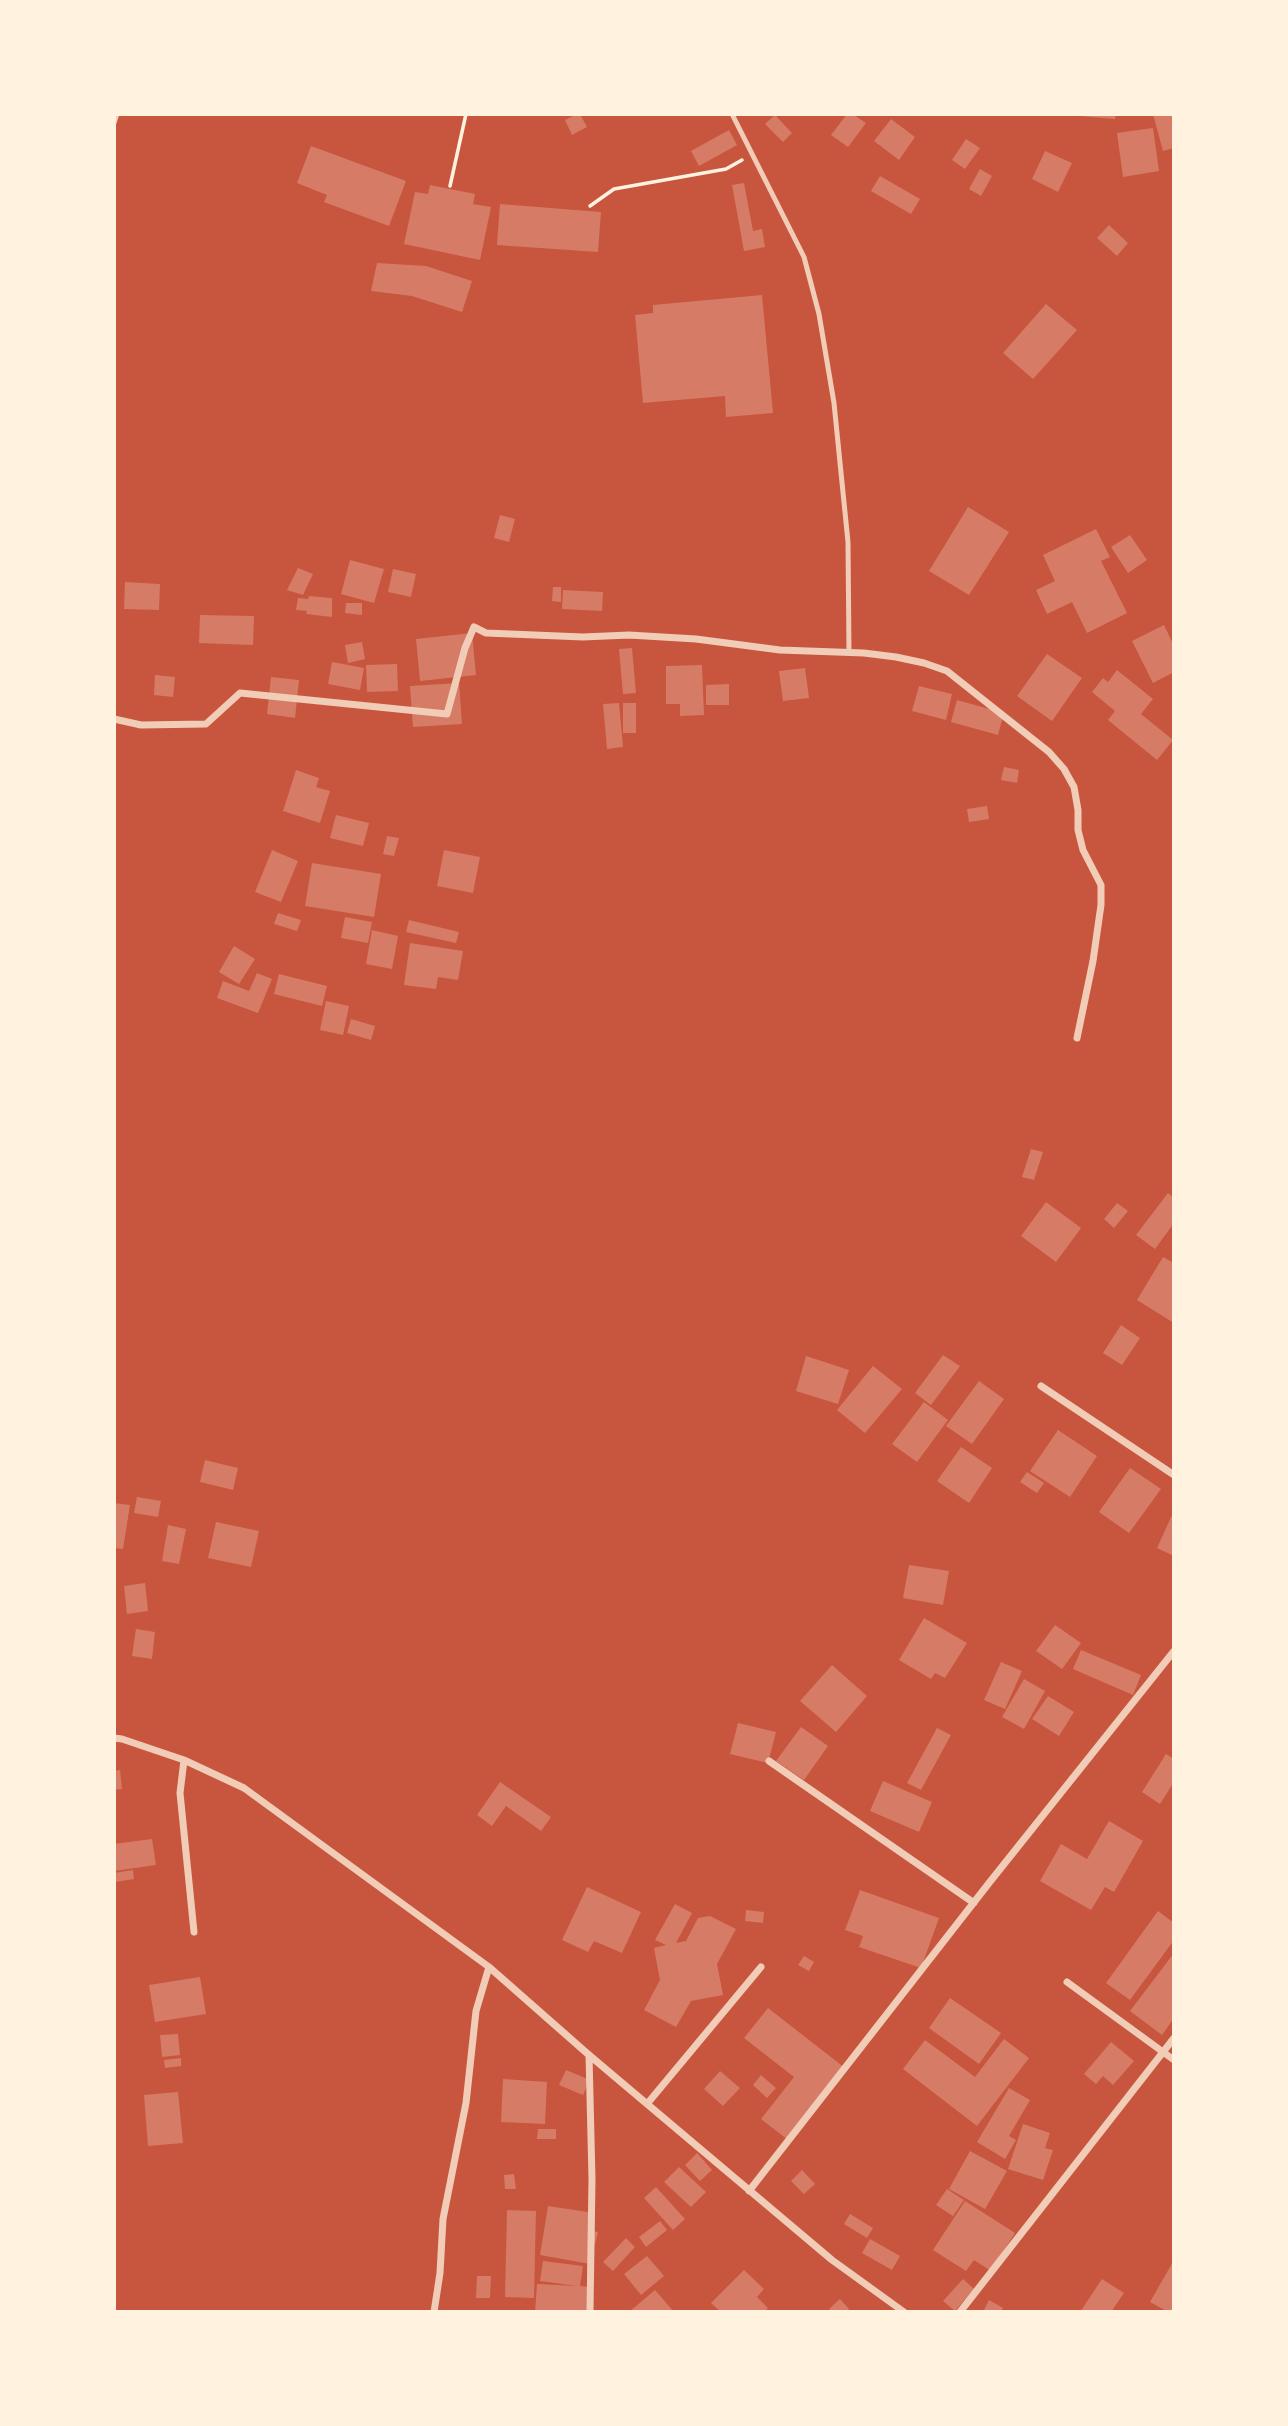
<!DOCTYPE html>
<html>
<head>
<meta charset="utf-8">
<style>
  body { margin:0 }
  #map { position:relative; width:1288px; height:2426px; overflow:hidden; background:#c8553d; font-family:"Sofia Sans Condensed",sans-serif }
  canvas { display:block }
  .frame { position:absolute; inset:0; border:116px solid #fff3e0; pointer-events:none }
</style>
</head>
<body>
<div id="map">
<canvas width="1288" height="2426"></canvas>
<div class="frame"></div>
</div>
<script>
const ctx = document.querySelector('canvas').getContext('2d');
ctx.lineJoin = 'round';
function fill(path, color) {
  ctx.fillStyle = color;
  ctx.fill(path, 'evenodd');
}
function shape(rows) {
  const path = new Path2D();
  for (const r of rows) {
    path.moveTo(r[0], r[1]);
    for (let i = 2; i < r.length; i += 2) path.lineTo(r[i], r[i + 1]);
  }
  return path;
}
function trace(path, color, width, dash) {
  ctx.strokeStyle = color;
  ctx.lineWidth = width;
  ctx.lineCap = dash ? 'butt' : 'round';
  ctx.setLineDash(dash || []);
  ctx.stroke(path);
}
const building = shape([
  [577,114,580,114,587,127,572,135,565,120],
  [847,114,852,114,866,123,848,147,831,135],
  [1079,114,1116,114,1115,119,1079,116],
  [1153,114,1174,114,1174,148,1163,151],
  [775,115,792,133,783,142,765,124],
  [891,119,915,137,899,160,874,141],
  [1153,128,1159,171,1123,177,1117,133],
  [729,130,737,145,699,166,691,151],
  [966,139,980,148,965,169,952,160],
  [311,146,406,181,389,226,324,202,327,195,297,183],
  [1045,151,1072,163,1058,192,1032,179],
  [980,169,992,176,981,196,969,189],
  [880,176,920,199,911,214,871,191],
  [744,183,753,231,762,229,765,247,744,251,732,185],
  [430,185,475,194,473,204,491,207,480,260,404,244,415,192,428,194],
  [500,204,601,212,598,252,497,245],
  [1109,225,1128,243,1117,256,1097,238],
  [377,263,426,266,472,281,462,312,412,296,371,291],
  [762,295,773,413,726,417,725,396,643,403,635,315,653,313,653,305],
  [1046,304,1077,330,1033,379,1003,353],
  [968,507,1009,532,969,595,929,571],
  [500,515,515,519,509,542,494,538],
  [1096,529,1110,557,1101,561,1127,613,1087,633,1072,602,1047,614,1036,590,1055,581,1043,555],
  [1130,535,1147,560,1128,573,1111,547],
  [350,560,384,569,374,603,341,594],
  [298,568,313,574,303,595,287,590],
  [393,569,416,574,411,597,388,592],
  [125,582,160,584,159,610,124,609],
  [553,587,561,587,561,602,552,601],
  [563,590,603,592,602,611,562,609],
  [309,596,332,598,332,617,306,614,307,611,296,610,298,598,308,599],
  [346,603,362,603,362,615,345,613],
  [200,615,254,616,253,645,199,643],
  [1164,625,1174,646,1174,672,1153,683,1132,641],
  [472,633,476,675,420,681,416,639],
  [362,642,365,659,348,663,345,645],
  [632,648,636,693,623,694,619,649],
  [1047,654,1082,678,1052,721,1017,696],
  [332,662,364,668,360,690,328,684],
  [397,664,398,691,367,692,366,665],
  [702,665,704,715,680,716,680,704,666,704,666,666],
  [805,668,809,698,783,701,779,671],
  [1117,670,1153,699,1141,714,1173,740,1157,760,1108,720,1115,711,1092,692,1103,678,1108,682],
  [155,675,175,677,173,697,154,695],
  [271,677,299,680,295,718,267,714],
  [459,683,462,724,413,727,410,686],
  [729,684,729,705,706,705,706,685],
  [919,686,952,694,946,720,912,711],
  [957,700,1004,713,998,735,951,722],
  [619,703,623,747,607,749,603,704],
  [623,703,636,703,636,733,623,733],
  [1004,767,1019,770,1017,783,1001,780],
  [296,770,319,778,316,787,330,791,320,823,283,811],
  [987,806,989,819,969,822,967,809],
  [336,815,369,823,363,846,330,838],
  [387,836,399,838,394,856,383,854],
  [272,850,298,861,281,902,255,892],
  [444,850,480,857,473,893,437,886],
  [312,863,381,874,374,917,305,906],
  [278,913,301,920,297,931,274,924],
  [345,917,372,922,368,943,341,938],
  [409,920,459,932,456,943,406,932],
  [372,930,398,936,392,969,366,964],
  [410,943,463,951,458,980,438,977,436,989,404,985],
  [234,946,255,959,239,984,219,972],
  [257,973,272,979,258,1013,217,998,223,981,249,991],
  [279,974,327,986,322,1006,274,994],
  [326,1001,349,1006,343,1035,320,1030],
  [351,1019,375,1026,371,1040,347,1033],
  [1031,1149,1043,1152,1034,1180,1022,1177],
  [1168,1193,1174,1198,1174,1223,1155,1249,1136,1235],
  [1046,1202,1081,1228,1056,1262,1021,1236],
  [1117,1203,1128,1211,1114,1228,1104,1219],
  [1163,1257,1174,1263,1174,1323,1137,1300],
  [1121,1325,1140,1338,1122,1365,1103,1353],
  [943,1355,960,1366,931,1405,915,1393],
  [806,1356,849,1370,838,1404,796,1391],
  [873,1366,902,1389,865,1433,837,1410],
  [979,1381,1004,1399,972,1444,946,1426],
  [924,1402,948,1420,917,1462,892,1444],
  [1058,1430,1097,1456,1070,1497,1030,1471],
  [961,1447,992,1468,969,1503,937,1481],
  [205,1460,238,1468,233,1490,200,1482],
  [1130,1468,1161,1489,1129,1533,1099,1512],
  [1027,1472,1044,1483,1037,1493,1020,1482],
  [137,1497,161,1501,158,1517,134,1513],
  [114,1503,130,1505,123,1549,114,1548],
  [1172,1515,1174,1516,1174,1556,1157,1548],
  [216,1522,259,1531,251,1567,208,1558],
  [168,1525,186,1529,179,1564,162,1561],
  [909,1565,949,1571,943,1605,903,1598],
  [145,1583,148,1611,127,1614,124,1586],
  [924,1618,967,1643,945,1678,935,1673,931,1679,899,1660],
  [1055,1625,1081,1643,1062,1669,1036,1651],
  [136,1629,155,1632,152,1659,132,1656],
  [1081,1650,1141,1675,1133,1695,1073,1669],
  [1001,1662,1022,1671,1005,1709,984,1700],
  [832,1665,867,1696,836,1732,800,1701],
  [1024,1679,1045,1691,1024,1729,1002,1717],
  [1048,1696,1074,1712,1059,1736,1032,1719],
  [738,1723,776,1732,768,1763,730,1754],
  [801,1727,828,1746,804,1780,776,1761],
  [937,1728,951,1735,921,1790,907,1783],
  [1166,1754,1174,1759,1174,1782,1160,1804,1142,1792],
  [120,1770,122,1789,114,1790,114,1771],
  [883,1781,932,1802,919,1832,870,1811],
  [500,1782,551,1817,541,1831,506,1806,492,1826,477,1815],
  [1109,1821,1143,1841,1114,1892,1105,1887,1091,1910,1040,1881,1061,1844,1087,1859],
  [152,1839,156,1865,114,1871,114,1844],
  [133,1870,134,1879,115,1882,114,1873],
  [587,1887,641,1912,622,1953,594,1941,588,1952,562,1940],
  [860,1890,939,1918,921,1968,859,1947,863,1936,845,1930],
  [675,1904,692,1913,676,1943,686,1941,698,1918,710,1916,736,1929,717,1964,723,1995,691,2001,676,2027,644,2010,660,1980,654,1948,666,1945,655,1940],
  [746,1910,764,1912,763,1923,745,1921],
  [1158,1911,1174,1923,1174,1940,1130,2000,1106,1983],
  [1174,1953,1174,2018,1162,2035,1130,2011],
  [804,1956,814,1962,809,1971,798,1965],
  [200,1977,206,2014,155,2022,149,1985],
  [950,1998,1001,2033,979,2064,929,2028],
  [768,2008,845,2068,788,2140,761,2119,794,2077,744,2038],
  [178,2034,180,2055,162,2057,160,2035],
  [1004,2039,1029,2058,977,2126,903,2069,925,2040,975,2077],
  [1111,2042,1134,2061,1113,2085,1103,2076,1096,2084,1084,2074],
  [181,2058,181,2066,165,2068,164,2060],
  [566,2070,590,2080,583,2095,559,2085],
  [720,2071,740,2088,723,2106,704,2089],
  [761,2075,776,2088,767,2098,753,2085],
  [503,2079,547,2082,545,2124,501,2122],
  [1009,2088,1030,2100,1009,2136,1016,2140,1005,2159,977,2142],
  [178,2092,183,2143,148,2146,144,2095],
  [1023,2124,1050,2133,1045,2148,1053,2150,1043,2180,1008,2169],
  [538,2129,556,2129,556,2139,537,2139],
  [970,2151,1007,2171,985,2209,949,2189],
  [697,2153,712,2170,700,2181,685,2165],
  [679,2167,706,2192,691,2207,664,2182],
  [802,2170,815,2184,804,2194,791,2181],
  [514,2174,516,2189,505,2189,504,2175],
  [656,2187,685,2219,673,2230,644,2198],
  [947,2189,964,2200,953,2216,936,2205],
  [965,2201,1015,2233,991,2271,974,2260,966,2271,933,2250],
  [548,2206,594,2213,592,2231,598,2232,590,2264,540,2255],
  [507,2210,536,2211,534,2298,505,2297],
  [850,2214,873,2228,867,2238,844,2224],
  [660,2221,667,2230,646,2247,639,2237],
  [626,2238,635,2247,613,2271,603,2262],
  [870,2239,900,2256,892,2270,862,2253],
  [647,2256,664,2276,641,2295,624,2274],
  [1174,2260,1174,2307,1171,2312,1168,2312,1150,2302],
  [543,2261,583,2266,580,2286,590,2287,589,2312,535,2312,537,2284,577,2286,540,2281],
  [744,2270,764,2289,757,2297,768,2308,764,2312,721,2312,711,2303],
  [477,2276,491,2276,490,2298,476,2298],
  [963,2279,974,2289,955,2311,943,2301],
  [1102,2279,1124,2293,1111,2312,1080,2312],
  [655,2290,674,2312,629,2312],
  [840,2299,849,2309,846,2312,832,2312,829,2309],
  [989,2300,1003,2308,1001,2312,984,2310]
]);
const path = shape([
  [450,186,466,114],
  [590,206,614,189,726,169,742,160]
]);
const service = shape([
  [732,114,804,257,819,314,834,403,848,542,849,653],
  [114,123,117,114]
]);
const minor = shape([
  [114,719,141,725,206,724,240,693,447,714,465,648,474,627,486,633,583,637,629,635,696,639,780,650,864,653,896,657,924,663,947,671,1049,752,1064,769,1074,787,1078,810,1078,830,1083,850,1101,885,1101,905,1093,961,1077,1038],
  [1041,1386,1174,1475],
  [114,1738,122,1739,184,1760,244,1788,489,1967,589,2055,832,2260,904,2312],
  [184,1760,180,1793,194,1932],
  [769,1761,974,1903],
  [1067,1982,1174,2060],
  [589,2055,592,2179,590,2312],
  [647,2104,761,1967],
  [749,2191,989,1883,1174,1651],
  [434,2312,440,2273,443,2219,466,2103,476,2011,489,1967],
  [960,2312,1174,2038]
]);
fill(building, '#d67c66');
trace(path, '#fff3e0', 3.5);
trace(service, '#f1ccb7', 5);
trace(minor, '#f1ccb7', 7);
</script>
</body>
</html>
